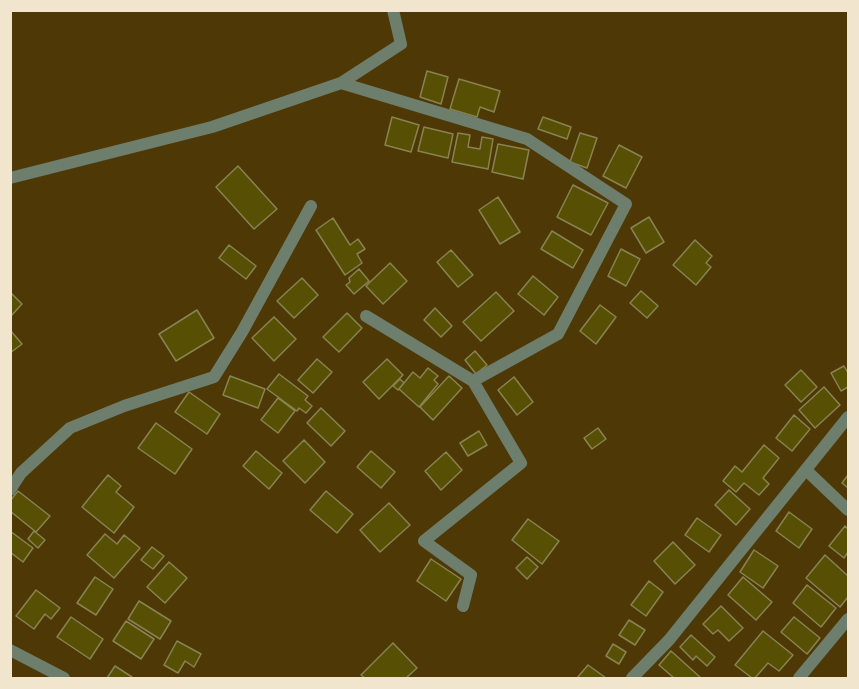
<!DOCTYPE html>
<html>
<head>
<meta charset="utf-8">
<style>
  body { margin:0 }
  #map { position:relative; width:859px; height:689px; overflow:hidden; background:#4e3906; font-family:Cabin,sans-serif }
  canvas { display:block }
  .frame { position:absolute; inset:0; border:12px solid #f2e5cd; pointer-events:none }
</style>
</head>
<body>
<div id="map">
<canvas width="859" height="689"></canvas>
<div class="frame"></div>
</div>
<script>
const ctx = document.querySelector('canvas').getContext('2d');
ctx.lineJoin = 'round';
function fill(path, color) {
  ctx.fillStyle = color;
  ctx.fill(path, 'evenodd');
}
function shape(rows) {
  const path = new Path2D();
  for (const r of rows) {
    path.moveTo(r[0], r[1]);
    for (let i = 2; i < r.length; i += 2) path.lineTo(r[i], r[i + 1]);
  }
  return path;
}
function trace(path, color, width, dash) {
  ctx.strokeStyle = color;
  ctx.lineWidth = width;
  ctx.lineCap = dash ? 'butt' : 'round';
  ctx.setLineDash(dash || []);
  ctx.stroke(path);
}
const building = shape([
  [427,71,448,77,441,104,420,97,427,71],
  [459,79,500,91,494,112,480,107,477,117,450,109,459,79],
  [392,117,419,125,411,152,385,145,392,117],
  [543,117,571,127,567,139,538,129,543,117],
  [424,127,453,134,448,158,418,151,424,127],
  [458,133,470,135,468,147,480,149,482,137,493,139,488,169,452,162,458,133],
  [580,133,597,138,587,168,570,162,580,133],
  [498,144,529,150,523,179,492,172,498,144],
  [619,145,642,157,626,188,603,176,619,145],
  [238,166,277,209,254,229,216,187,238,166],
  [573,185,608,203,591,235,557,217,573,185],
  [498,197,520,232,500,244,479,210,498,197],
  [649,217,664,242,646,253,631,228,649,217],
  [333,218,350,245,358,239,365,249,357,254,362,263,345,275,316,230,333,218],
  [552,231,583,250,573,268,541,249,552,231],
  [695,240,712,256,706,263,711,267,696,285,673,265,695,240],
  [229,245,256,266,246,279,219,258,229,245],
  [621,249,640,259,626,286,608,276,621,249],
  [451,250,473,275,458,287,437,262,451,250],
  [390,263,407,281,383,304,366,286,390,263],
  [359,269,369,281,354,294,346,285,350,282,349,278,359,269],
  [533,276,558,297,544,315,518,294,533,276],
  [302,278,318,295,294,318,277,301,302,278],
  [641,291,658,306,647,318,630,303,641,291],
  [10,292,22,304,11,316,10,316,10,292],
  [496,292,514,311,481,341,463,322,496,292],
  [600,305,616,317,596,344,580,331,600,305],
  [435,308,452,326,441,337,424,320,435,308],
  [197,310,214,338,176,361,159,334,197,310],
  [347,313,362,328,339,352,323,337,347,313],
  [274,317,296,339,274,361,252,338,274,317],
  [10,330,22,344,10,353,10,330],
  [475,351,487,365,476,374,465,360,475,351],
  [317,359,332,372,313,393,298,380,317,359],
  [387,359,403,375,379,399,363,382,387,359],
  [844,366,848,373,848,387,841,391,831,373,844,366],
  [428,368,438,376,434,380,438,384,419,407,399,389,413,372,420,378,428,368],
  [801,370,817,387,801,402,785,385,801,370],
  [279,374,308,396,305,400,312,406,306,413,299,408,297,411,267,389,279,374],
  [230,376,265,389,258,408,223,395,230,376],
  [449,376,462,388,433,420,420,407,449,376],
  [514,377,533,402,517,415,498,390,514,377],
  [400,379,404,383,398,390,393,386,400,379],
  [824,387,840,405,815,428,799,410,824,387],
  [189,392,220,414,207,434,175,412,189,392],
  [278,398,295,411,278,433,261,420,278,398],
  [321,408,345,431,331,446,307,423,321,408],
  [794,415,810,429,792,451,776,438,794,415],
  [156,423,192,449,175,474,138,448,156,423],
  [598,428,606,439,592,449,584,438,598,428],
  [479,431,487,445,468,456,460,443,479,431],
  [304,440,325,462,305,483,283,461,304,440],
  [764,445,779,458,763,478,769,484,759,495,744,483,736,492,723,481,735,466,742,472,764,445],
  [256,451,282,473,269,489,243,466,256,451],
  [371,451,395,472,381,488,357,467,371,451],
  [446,452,462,470,441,490,425,471,446,452],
  [108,475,121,486,116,492,134,507,114,533,82,507,108,475],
  [848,475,848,488,842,483,848,475],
  [729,490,750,509,736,525,715,505,729,490],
  [18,491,50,516,36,532,10,511,10,501,18,491],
  [326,491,353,514,337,533,310,510,326,491],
  [389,503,410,525,380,552,360,530,389,503],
  [789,512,812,529,799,548,776,531,789,512],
  [697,518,721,535,709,552,685,535,697,518],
  [528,519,559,541,542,564,512,540,528,519],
  [845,526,848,529,848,552,844,558,829,546,845,526],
  [10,531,33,548,23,562,10,552,10,531],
  [34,531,45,540,38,548,28,539,34,531],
  [105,534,117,544,124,535,140,548,114,578,87,555,105,534],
  [673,542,695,565,675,584,654,561,673,542],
  [152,547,164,556,153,569,141,560,152,547],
  [754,550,778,566,763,588,740,572,754,550],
  [825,555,848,576,848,597,840,607,806,578,825,555],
  [527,557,538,567,527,579,516,568,527,557],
  [431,559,461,579,446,601,417,581,431,559],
  [169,562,187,578,165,603,147,587,169,562],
  [95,577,113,589,96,615,77,603,95,577],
  [743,577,772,602,756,620,728,595,743,577],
  [649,581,663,592,646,616,631,605,649,581],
  [807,585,836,608,821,627,793,603,807,585],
  [36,590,60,608,51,619,45,614,34,629,16,616,36,590],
  [139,601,171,621,160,639,128,619,139,601],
  [721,606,743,628,729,641,718,630,713,634,703,624,721,606],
  [71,617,103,639,90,659,57,637,71,617],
  [794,617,820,638,807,654,781,632,794,617],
  [629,620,645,630,635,645,619,635,629,620],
  [126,621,154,639,141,659,113,641,126,621],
  [763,631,793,655,779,671,768,663,755,678,752,678,735,665,763,631],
  [691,635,715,657,707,666,696,656,693,660,680,647,691,635],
  [177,641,201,654,194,667,185,661,178,673,164,665,177,641],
  [393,643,417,668,406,678,365,678,361,675,393,643],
  [613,644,626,652,619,664,606,656,613,644],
  [671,651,701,678,674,678,659,665,671,651],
  [588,665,606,678,577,678,588,665],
  [115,666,132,677,131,678,107,678,115,666]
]);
const minor = shape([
  [341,83,401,44,393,10],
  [10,178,212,127,341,83,527,139,626,204,558,334,473,381,366,316],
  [806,470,848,510],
  [10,490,21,473,70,428,124,406,214,377,242,332,311,206],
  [463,606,471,575,424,541,521,463,473,381],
  [10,650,64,678],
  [632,678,669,640,848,417],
  [799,678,848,619]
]);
fill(building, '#564f04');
trace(building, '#888352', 1.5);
trace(minor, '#6e7e6d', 12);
</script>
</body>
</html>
